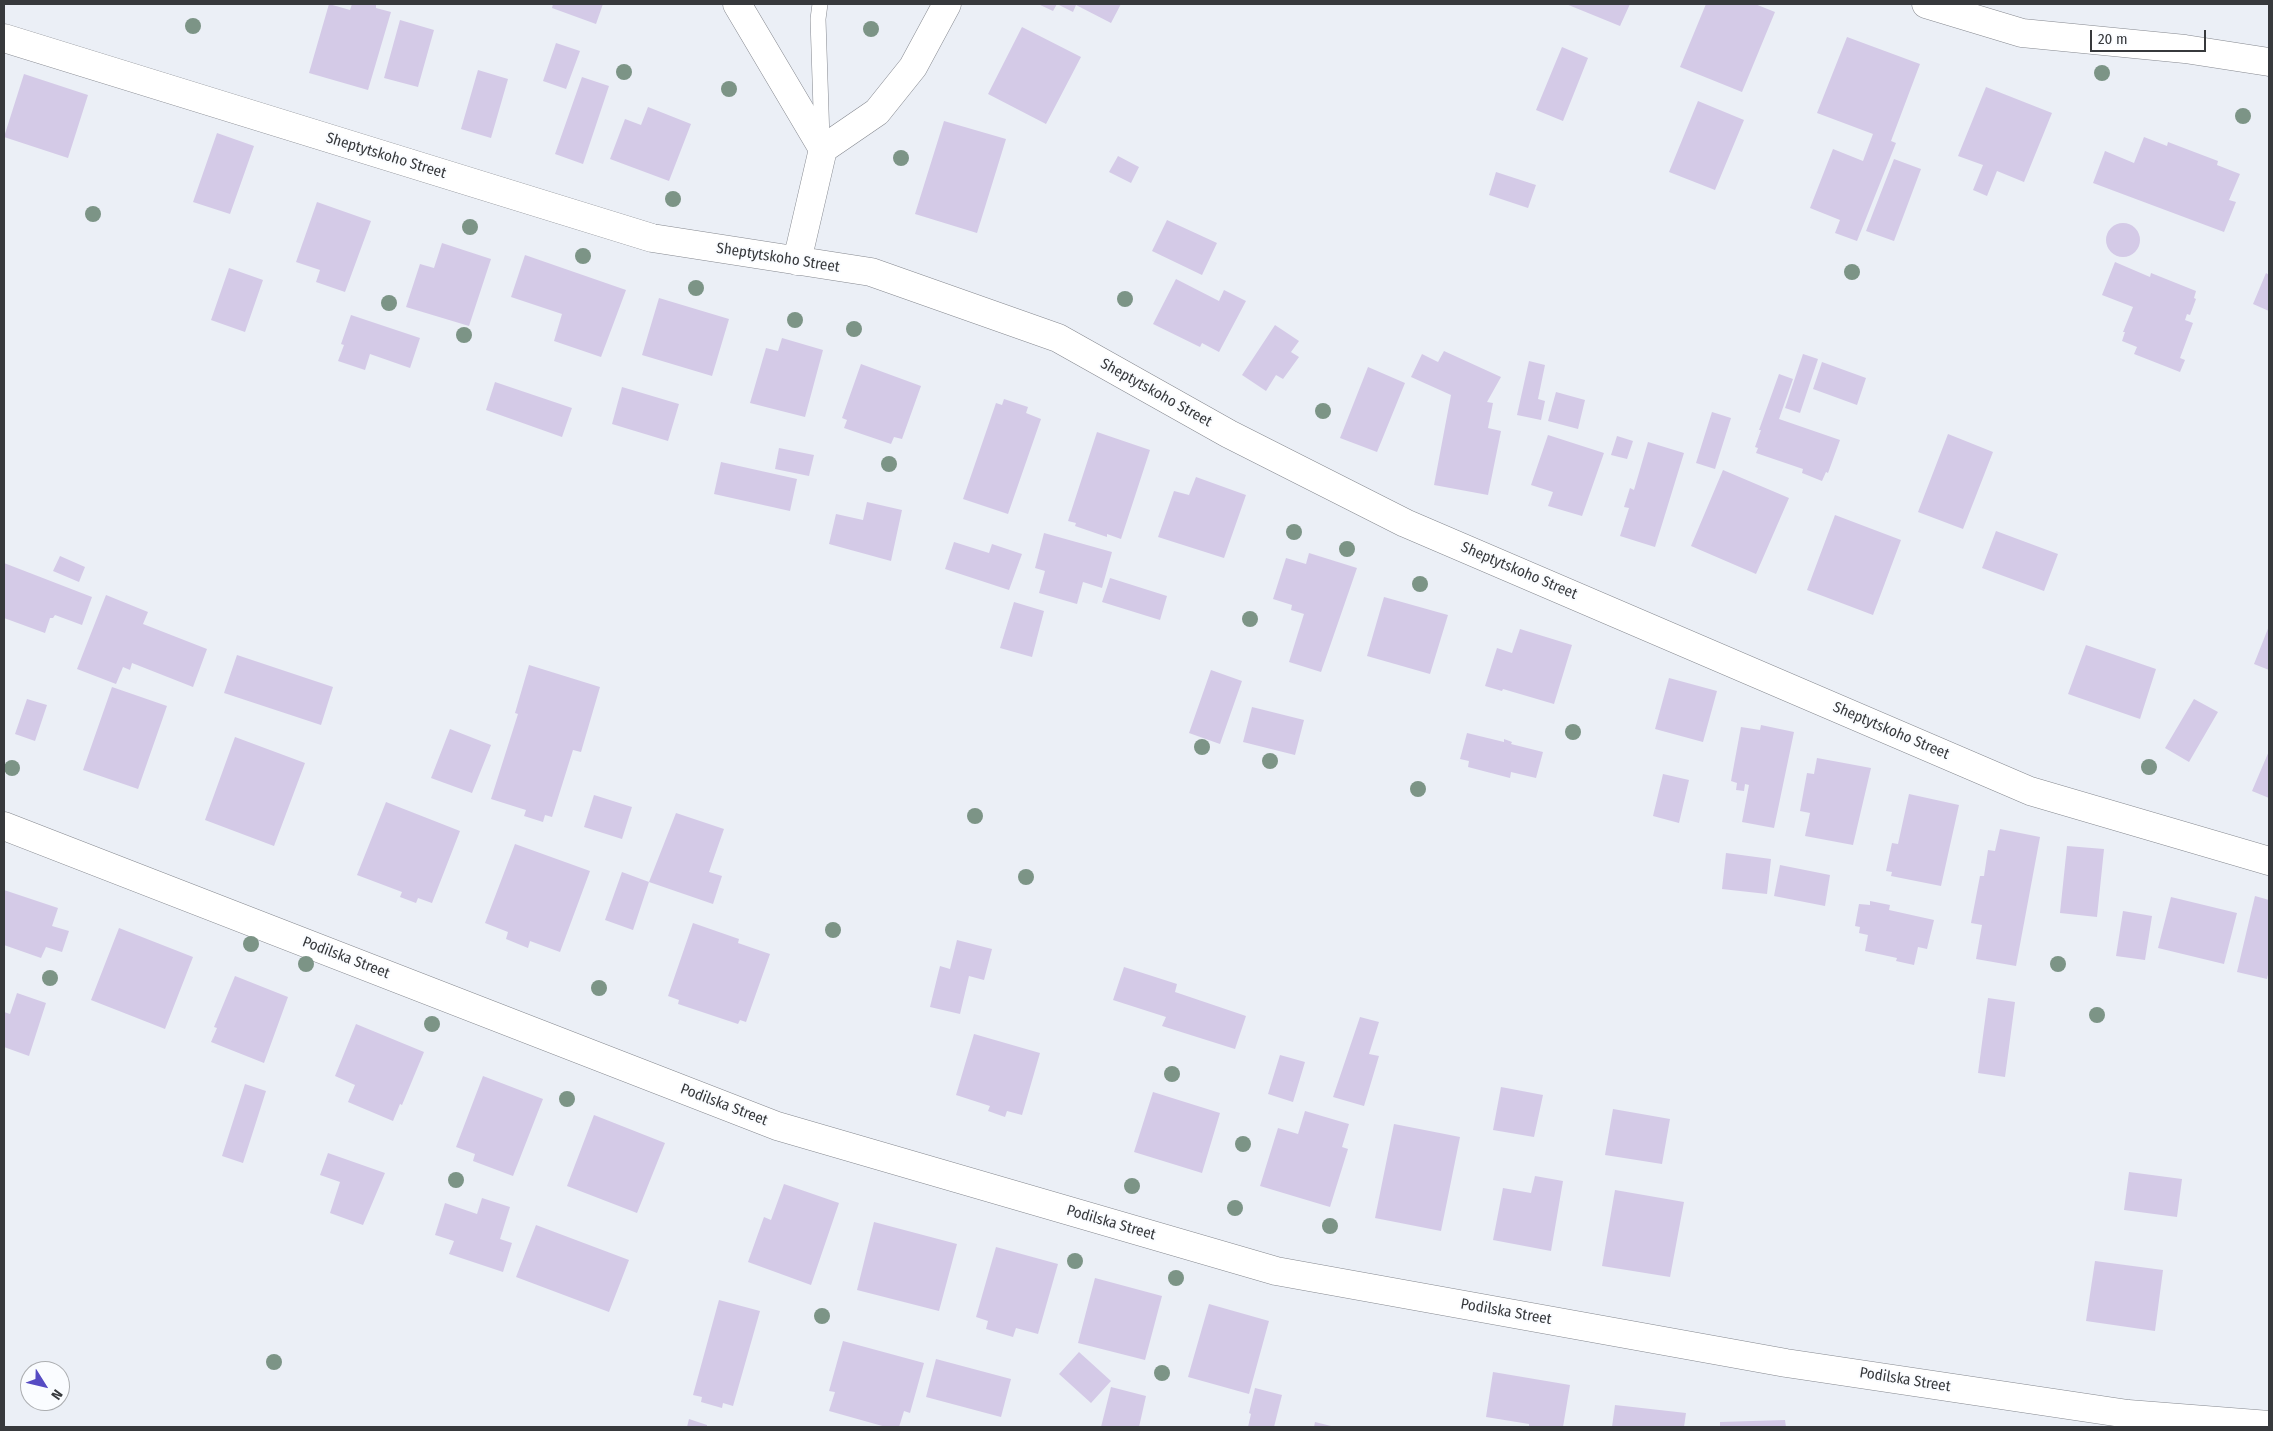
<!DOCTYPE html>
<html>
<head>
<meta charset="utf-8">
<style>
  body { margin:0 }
  #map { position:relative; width:2273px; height:1431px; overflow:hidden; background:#ebeff6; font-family:"Fira Sans Condensed",sans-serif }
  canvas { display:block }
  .frame { position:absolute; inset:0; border:5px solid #37393c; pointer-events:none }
  .north { position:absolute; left:20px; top:1361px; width:50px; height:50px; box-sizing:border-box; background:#fafcff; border:1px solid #acaeb1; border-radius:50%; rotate:126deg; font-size:14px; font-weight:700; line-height:20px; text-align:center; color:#37393c }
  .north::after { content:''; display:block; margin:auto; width:18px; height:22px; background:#564bc3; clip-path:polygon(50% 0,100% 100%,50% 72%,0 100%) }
  .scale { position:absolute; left:2090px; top:30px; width:116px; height:22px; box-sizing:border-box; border:2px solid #37393c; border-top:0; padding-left:6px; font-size:15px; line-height:18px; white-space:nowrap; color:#37393c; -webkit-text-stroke:4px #fafcff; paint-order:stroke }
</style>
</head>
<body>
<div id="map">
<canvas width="2273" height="1431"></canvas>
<div class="frame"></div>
<div class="north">N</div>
<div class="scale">20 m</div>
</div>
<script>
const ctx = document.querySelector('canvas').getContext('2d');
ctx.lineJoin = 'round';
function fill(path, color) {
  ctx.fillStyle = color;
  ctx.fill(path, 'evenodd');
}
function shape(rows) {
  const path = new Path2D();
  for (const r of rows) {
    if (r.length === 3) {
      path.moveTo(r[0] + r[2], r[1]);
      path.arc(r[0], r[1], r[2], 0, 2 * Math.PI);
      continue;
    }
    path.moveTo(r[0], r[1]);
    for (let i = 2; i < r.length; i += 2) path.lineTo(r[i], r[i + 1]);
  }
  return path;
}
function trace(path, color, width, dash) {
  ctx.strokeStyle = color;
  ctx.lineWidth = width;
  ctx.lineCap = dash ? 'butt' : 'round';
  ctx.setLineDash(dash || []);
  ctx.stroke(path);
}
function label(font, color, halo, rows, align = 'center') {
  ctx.font = font + ' "Fira Sans Condensed",sans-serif';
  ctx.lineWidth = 4;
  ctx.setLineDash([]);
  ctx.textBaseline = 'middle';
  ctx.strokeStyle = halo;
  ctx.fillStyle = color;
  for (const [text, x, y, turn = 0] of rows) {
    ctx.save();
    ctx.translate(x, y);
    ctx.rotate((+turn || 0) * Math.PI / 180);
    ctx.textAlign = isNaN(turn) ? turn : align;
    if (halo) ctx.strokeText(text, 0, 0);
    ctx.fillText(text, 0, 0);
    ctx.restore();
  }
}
const building = shape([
  [329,4,350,10,352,4,376,4,376,8,391,12,368,90,309,73],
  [553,4,603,4,596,24,552,8],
  [1038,4,1121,4,1111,23,1076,5,1073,12,1057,4,1053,11],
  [1566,4,1630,4,1620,26],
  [1706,4,1755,4,1775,12,1742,92,1680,67],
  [400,20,434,30,418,87,384,78],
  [1022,27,1081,57,1046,124,988,94],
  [1847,37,1920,64,1891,141,1896,143,1857,241,1835,233,1840,220,1810,208,1833,149,1863,161,1873,134,1817,113],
  [556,43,580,51,566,89,543,81],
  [1562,47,1588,58,1563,121,1536,110],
  [478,70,508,79,491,138,461,129],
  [24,74,88,95,68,158,4,137],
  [582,77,609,86,583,164,555,154],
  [1986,87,2052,113,2024,182,1997,171,1987,196,1973,190,1983,165,1958,156],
  [1698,101,1744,120,1715,190,1669,172],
  [648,107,691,124,669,181,610,159,625,119,641,125],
  [944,121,1006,139,977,233,915,214],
  [217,133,254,146,230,214,193,202],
  [2144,137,2167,146,2168,142,2218,161,2217,165,2240,174,2229,200,2236,202,2224,232,2093,183,2105,151,2134,163],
  [1118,156,1139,167,1131,183,1109,172],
  [1894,159,1921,169,1894,241,1866,231],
  [1496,172,1536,185,1528,208,1489,195],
  [317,202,371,221,345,292,316,282,320,270,296,262],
  [1167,220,1217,243,1202,275,1152,251],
  [2123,240,17],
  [442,243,491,259,469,326,406,307,420,264,434,268],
  [525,255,626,290,601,357,554,341,562,314,511,297],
  [2115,262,2150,277,2151,273,2196,291,2194,298,2196,299,2190,315,2187,314,2185,320,2193,323,2180,358,2185,360,2180,372,2134,354,2137,347,2122,341,2125,332,2123,332,2133,307,2102,295],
  [229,268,263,280,245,332,211,320],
  [2266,273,2269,275,2269,311,2253,304],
  [1176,279,1219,301,1224,290,1246,301,1219,352,1202,343,1200,347,1153,324],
  [659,298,729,319,712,376,642,355],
  [351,315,420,338,410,368,370,354,365,370,338,361,344,345,341,344],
  [1275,325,1299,341,1291,352,1299,357,1283,379,1276,375,1266,391,1242,375],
  [782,338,823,350,805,417,750,403,766,348,778,351],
  [1444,351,1501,377,1487,402,1493,403,1488,428,1501,431,1488,495,1434,485,1451,395,1411,377,1422,354,1438,362],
  [1803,354,1818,359,1800,413,1785,408],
  [1529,361,1545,365,1538,399,1545,401,1541,420,1517,415],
  [1822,362,1866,378,1857,405,1813,389],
  [861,364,921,386,902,439,894,437,891,444,844,428,847,420,842,418],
  [1368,367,1405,383,1377,452,1340,438],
  [1779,374,1793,379,1779,419,1840,440,1828,473,1826,472,1822,481,1802,473,1803,469,1756,453,1758,448,1755,447,1761,430,1759,430],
  [495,382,572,408,562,437,486,410],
  [622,387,679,404,668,441,612,424],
  [1556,392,1585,400,1578,429,1548,421],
  [1004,399,1028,407,1026,413,1041,419,1008,514,963,499,996,403,1002,405],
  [1712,412,1731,418,1715,469,1696,463],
  [1097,432,1150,450,1121,539,1107,534,1107,537,1075,526,1076,523,1068,521],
  [1948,434,1993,452,1963,529,1918,512],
  [1548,435,1604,453,1582,516,1548,506,1553,492,1531,485],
  [1617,436,1633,441,1627,459,1611,455],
  [1648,442,1684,453,1655,547,1620,536,1629,508,1624,507,1630,488,1634,490],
  [779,448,814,455,809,476,775,469],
  [721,462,797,479,790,511,714,494],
  [1723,470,1789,498,1756,574,1691,546],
  [1196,477,1246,495,1224,558,1158,537,1174,491,1189,495],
  [867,502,902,510,891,561,829,544,836,514,863,520],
  [1835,515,1901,540,1873,615,1807,590],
  [1996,531,2058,554,2044,591,1982,568],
  [1044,533,1112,552,1102,588,1083,582,1077,604,1039,593,1045,571,1035,568],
  [954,542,989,553,992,544,1022,554,1009,590,945,569],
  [1309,553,1357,568,1321,672,1289,662,1304,614,1291,610,1292,605,1273,599,1286,558,1306,564],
  [60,556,85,567,79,582,53,571],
  [4,563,92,597,82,625,55,615,53,618,50,618,45,633,4,618],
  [1110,578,1167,596,1160,620,1102,602],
  [106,595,148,612,143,624,207,649,193,687,132,663,130,670,123,667,116,684,77,669],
  [1384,597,1448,615,1430,674,1367,656],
  [1014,602,1044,611,1032,657,1000,648],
  [2269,626,2269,670,2254,664],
  [1520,629,1572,645,1554,704,1503,689,1502,691,1485,686,1497,648,1512,653],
  [2086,645,2156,669,2140,719,2068,694],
  [237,655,333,687,321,725,224,693],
  [529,665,600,687,581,752,573,750,552,817,545,815,543,822,524,816,526,810,491,799,518,714,515,713],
  [1211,670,1242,681,1220,744,1189,733],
  [1669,678,1717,691,1703,742,1655,729],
  [112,687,167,706,138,789,83,770],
  [27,699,47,705,35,741,15,734],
  [2194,699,2218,712,2189,762,2165,748],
  [1252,707,1304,720,1295,755,1243,742],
  [1761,725,1794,732,1774,828,1742,822,1749,785,1745,784,1744,791,1736,790,1737,783,1731,781,1741,727,1760,730],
  [450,729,491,745,472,793,431,778],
  [1467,733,1504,742,1504,739,1512,742,1511,744,1543,752,1536,778,1511,772,1510,778,1468,767,1469,761,1460,759],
  [235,737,305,763,274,846,205,820],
  [2269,751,2269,798,2252,791],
  [1817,758,1871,768,1853,845,1805,836,1810,813,1800,811,1807,773,1814,774],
  [1663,774,1689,780,1679,823,1653,816],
  [1909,794,1959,805,1941,886,1891,876,1892,872,1886,871,1892,843,1898,844],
  [594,795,632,807,622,839,584,827],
  [386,802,460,831,432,903,418,898,416,903,400,897,402,892,357,875],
  [676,813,724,829,709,872,722,876,713,904,649,882],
  [2000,829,2040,837,2016,966,1976,959,1982,925,1971,923,1980,876,1984,876,1988,850,1995,851],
  [515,844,590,871,560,952,530,941,528,948,506,939,508,932,485,923],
  [2067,846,2104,849,2097,917,2060,913],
  [1726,853,1771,859,1767,894,1722,889],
  [1780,865,1830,875,1825,906,1774,896],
  [622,872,649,882,633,930,605,920],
  [4,890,58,908,52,926,69,931,62,952,46,947,41,958,4,945],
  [2255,896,2269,900,2269,970,2267,979,2237,972],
  [2171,897,2237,913,2224,964,2158,948],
  [1870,901,1890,905,1889,910,1934,920,1927,949,1918,947,1914,965,1896,961,1897,958,1865,951,1868,935,1859,933,1860,927,1855,926,1859,904,1870,905],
  [2123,911,2152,916,2145,960,2116,956],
  [693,923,739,939,738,943,770,954,746,1022,740,1020,738,1024,678,1004,679,1000,668,996],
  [119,928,193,957,165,1029,91,1000],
  [957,940,992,949,984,980,969,976,960,1014,930,1007,940,966,950,969],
  [1124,967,1177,984,1175,992,1246,1016,1235,1049,1162,1026,1166,1017,1113,1000],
  [235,976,288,997,264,1063,211,1042,217,1028,214,1027],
  [17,993,46,1003,29,1056,4,1047,4,1012,10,1014],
  [1988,998,2015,1002,2005,1077,1978,1073],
  [1360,1017,1379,1022,1369,1054,1379,1056,1364,1106,1333,1097],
  [356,1024,424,1052,402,1105,400,1104,393,1121,348,1102,355,1085,335,1076],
  [974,1034,1040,1053,1022,1115,1007,1111,1005,1117,988,1111,990,1106,956,1095],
  [1280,1055,1305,1062,1293,1102,1268,1094],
  [483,1076,543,1099,513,1176,473,1161,475,1154,456,1147],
  [245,1084,266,1091,243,1163,222,1156],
  [1501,1087,1543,1095,1534,1137,1493,1130],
  [1153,1092,1220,1113,1202,1173,1134,1152],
  [1613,1109,1670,1119,1662,1164,1605,1155],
  [1305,1111,1349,1124,1342,1147,1348,1149,1330,1207,1260,1186,1278,1128,1298,1134],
  [594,1115,665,1143,637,1213,567,1186],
  [1394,1124,1460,1137,1441,1231,1375,1218],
  [328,1153,385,1173,363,1225,330,1213,340,1182,320,1175],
  [2129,1172,2182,1179,2177,1217,2124,1210],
  [1535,1176,1563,1181,1551,1251,1493,1240,1503,1188,1531,1193],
  [784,1184,839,1203,811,1285,748,1262,764,1217,771,1220],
  [1615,1190,1684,1202,1670,1277,1602,1266],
  [482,1198,510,1207,500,1239,512,1243,503,1272,449,1254,454,1241,435,1235,445,1203,477,1214],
  [874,1222,957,1244,939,1311,857,1290],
  [536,1225,629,1260,609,1312,516,1277],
  [996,1247,1058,1264,1038,1334,1016,1328,1013,1337,986,1329,988,1321,976,1317],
  [2095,1261,2163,1270,2155,1331,2086,1321],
  [1095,1278,1162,1296,1145,1360,1078,1343],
  [719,1300,760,1311,733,1406,723,1403,722,1408,701,1402,702,1397,693,1395],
  [1209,1304,1269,1321,1249,1394,1188,1377],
  [843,1341,924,1363,910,1413,904,1411,899,1427,886,1427,829,1411,835,1392,829,1391],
  [1079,1352,1111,1381,1091,1403,1059,1374],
  [936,1359,1011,1379,1001,1417,926,1397],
  [1493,1372,1570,1385,1563,1427,1529,1427,1529,1424,1486,1417],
  [1111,1387,1146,1396,1139,1427,1101,1427],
  [1255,1388,1282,1395,1274,1427,1248,1427,1251,1414,1249,1413],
  [1615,1405,1686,1413,1684,1427,1612,1427],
  [689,1419,707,1425,707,1427,687,1427],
  [1785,1420,1786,1427,1720,1427,1720,1422],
  [1315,1422,1335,1427,1314,1427]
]);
const lane = shape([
  [820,4,818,19,822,140]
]);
const street = shape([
  [737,4,823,149,797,261],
  [1926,4,2022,33,2185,49,2269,62],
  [4,38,652,238,871,272,1058,338,1229,434,1405,523,2030,791,2269,861],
  [823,149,877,112,913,67,947,4],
  [4,826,777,1126,1276,1271,1786,1363,2128,1414,2269,1425]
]);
const trees = [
  [193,26],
  [871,29],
  [624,72],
  [2102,73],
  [729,89],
  [2243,116],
  [901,158],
  [673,199],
  [93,214],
  [470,227],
  [583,256],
  [1852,272],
  [696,288],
  [1125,299],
  [389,303],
  [795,320],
  [854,329],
  [464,335],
  [1323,411],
  [889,464],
  [1294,532],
  [1347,549],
  [1420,584],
  [1250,619],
  [1573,732],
  [1202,747],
  [1270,761],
  [2149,767],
  [12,768],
  [1418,789],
  [975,816],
  [1026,877],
  [833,930],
  [251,944],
  [306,964],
  [2058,964],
  [50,978],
  [599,988],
  [2097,1015],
  [432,1024],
  [1172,1074],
  [567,1099],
  [1243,1144],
  [456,1180],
  [1132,1186],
  [1235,1208],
  [1330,1226],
  [1075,1261],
  [1176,1278],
  [822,1316],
  [274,1362],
  [1162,1373]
];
const streetNames = [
  ["Sheptytskoho Street",386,156,17],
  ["Sheptytskoho Street",778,258,9],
  ["Sheptytskoho Street",1156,393,29],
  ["Sheptytskoho Street",1519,571,23],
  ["Sheptytskoho Street",1891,731,23],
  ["Podilska Street",346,958,21],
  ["Podilska Street",724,1105,21],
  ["Podilska Street",1111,1223,16],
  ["Podilska Street",1506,1312,10],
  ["Podilska Street",1905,1380,9]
];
fill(building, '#d4cae7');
trace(lane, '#85888f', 16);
trace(street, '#85888f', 29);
trace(lane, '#fff', 15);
trace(street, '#fff', 28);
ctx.fillStyle = '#7c9486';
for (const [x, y] of trees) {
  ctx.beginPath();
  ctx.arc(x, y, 8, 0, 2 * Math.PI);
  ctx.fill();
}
label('15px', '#37393c', '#fafcff', streetNames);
</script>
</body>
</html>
